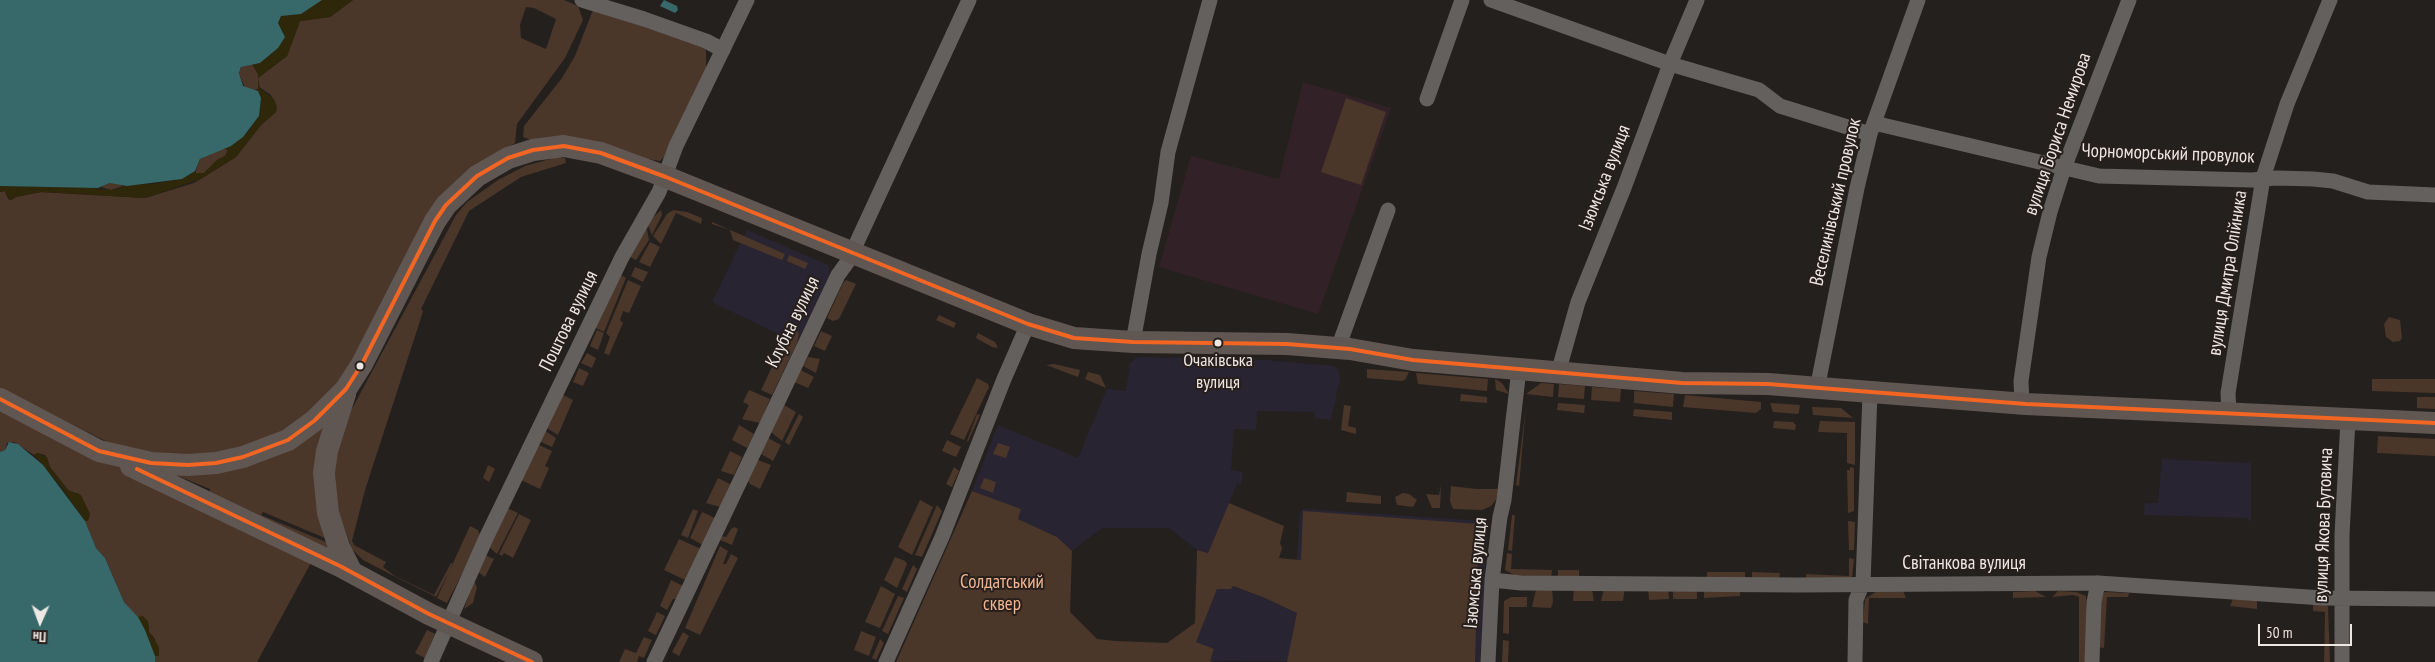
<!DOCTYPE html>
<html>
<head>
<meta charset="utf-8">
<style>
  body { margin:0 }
  #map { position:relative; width:2435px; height:662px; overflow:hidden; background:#24201e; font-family:"PT Sans Narrow",sans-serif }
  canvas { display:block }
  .north { position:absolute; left:15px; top:597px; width:50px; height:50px; -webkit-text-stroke:4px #271f1b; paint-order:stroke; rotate:182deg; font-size:14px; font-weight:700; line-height:20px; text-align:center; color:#ede7e4 }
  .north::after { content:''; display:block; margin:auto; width:18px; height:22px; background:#ede7e4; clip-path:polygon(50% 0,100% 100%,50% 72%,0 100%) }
  .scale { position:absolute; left:2258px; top:624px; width:94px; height:22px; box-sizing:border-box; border:2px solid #ede7e4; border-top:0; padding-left:6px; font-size:15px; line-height:18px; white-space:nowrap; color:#ede7e4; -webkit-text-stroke:4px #271f1b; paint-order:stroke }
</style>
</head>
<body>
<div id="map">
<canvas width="2435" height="662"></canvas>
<div class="north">Пн</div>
<div class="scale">50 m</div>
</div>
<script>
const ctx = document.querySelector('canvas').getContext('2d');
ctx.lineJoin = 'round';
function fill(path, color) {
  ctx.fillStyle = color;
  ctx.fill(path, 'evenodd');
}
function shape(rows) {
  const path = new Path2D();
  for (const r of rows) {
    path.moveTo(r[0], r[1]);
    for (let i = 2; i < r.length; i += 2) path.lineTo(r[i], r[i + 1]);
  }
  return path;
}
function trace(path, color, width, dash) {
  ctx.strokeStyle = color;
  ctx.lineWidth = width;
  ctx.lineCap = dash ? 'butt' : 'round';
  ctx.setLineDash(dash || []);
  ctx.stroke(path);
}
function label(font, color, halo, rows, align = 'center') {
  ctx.font = font + ' "PT Sans Narrow",sans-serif';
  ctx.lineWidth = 4;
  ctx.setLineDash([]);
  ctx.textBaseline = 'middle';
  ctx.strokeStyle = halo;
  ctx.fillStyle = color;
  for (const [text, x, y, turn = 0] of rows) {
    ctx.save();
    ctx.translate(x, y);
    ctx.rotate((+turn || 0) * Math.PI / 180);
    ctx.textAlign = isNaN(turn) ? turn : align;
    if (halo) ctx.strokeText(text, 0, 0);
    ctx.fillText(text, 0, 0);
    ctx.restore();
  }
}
const commercial = shape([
  [747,230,828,265,830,276,797,343,712,302],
  [1138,357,1267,360,1334,366,1338,370,1340,378,1331,420,1314,418,1315,412,1257,411,1256,430,1234,429,1231,470,1243,472,1241,485,1237,484,1208,553,1197,550,1169,528,1102,528,1072,551,1057,537,1018,519,1020,509,972,491,998,425,1078,458,1107,389,1126,391,1130,363],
  [2162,459,2251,463,2251,523,2248,518,2144,515,2145,503,2158,503],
  [1303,509,1483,521,1487,527,1487,536,1480,662,1210,661,1195,642,1217,589,1231,589,1232,586,1288,607,1288,609,1300,560,1297,560,1300,513]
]);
const education = shape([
  [1303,82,1391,108,1318,314,1159,267,1191,156,1279,179]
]);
const green = shape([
  [353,0,564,0,578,6,583,20,565,58,517,124,515,143,492,156,339,385,299,426,214,457,130,453,0,389,0,192,5,191,8,199,11,200,16,197,41,192,145,198,194,183,236,157,261,125,276,112,271,95,258,86,258,78,287,56,300,21,330,17],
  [526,7,534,8,556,19,546,49,521,38,520,25],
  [593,10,702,45,706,51,706,70,664,157,660,161,531,140,523,137,524,126,562,78,575,56],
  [252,64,258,74,258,89,254,90,245,88,239,73,242,66],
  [1346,98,1386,112,1361,185,1321,172],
  [223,148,228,150,225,156,217,160,204,173,195,173,200,159],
  [554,158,565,158,566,163,521,177,469,211,421,309,423,311,420,321,365,490,352,541,354,545,386,562,383,567,395,576,434,595,451,563,453,564,436,597,390,574,363,560,352,549,338,510,335,473,336,452,346,420,456,215,467,202,498,180,525,166],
  [110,183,117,183,123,186,111,190,101,187],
  [661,210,662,215,652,235,647,223],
  [673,210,687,212,702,218,701,224,676,213,661,244,653,236,667,214],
  [712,222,785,254,782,260,733,240,730,230,712,224],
  [647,229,649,240,636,260,628,256],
  [650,242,660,247,650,267,639,262],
  [789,255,808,263,805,269,787,261],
  [635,267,648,272,643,282,631,276],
  [619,274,626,278,604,332,594,327],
  [628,280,641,286,629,313,623,311,620,320,623,323,609,355,604,353,610,337,606,333],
  [846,280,856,284,839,319,833,321,827,318,843,283],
  [939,315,956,323,954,328,936,320],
  [2389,317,2400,320,2402,338,2400,341,2393,342,2386,337,2384,324],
  [794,328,799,333,797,343,772,395,761,390,790,329],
  [597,330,604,333,598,350,590,346],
  [821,331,832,336,825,351,814,346],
  [978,333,995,342,998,348,992,347,976,338],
  [587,353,596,358,592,368,581,363],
  [808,357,820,359,816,373,803,366],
  [1054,364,1080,370,1078,377,1046,365],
  [579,368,589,373,583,386,573,382],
  [1367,369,1409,372,1405,380,1401,381,1367,378],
  [801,370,814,377,808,388,794,382],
  [1088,372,1100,375,1106,388,1085,379],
  [1416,373,1488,379,1487,391,1418,384],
  [977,378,988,384,989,387,964,440,950,434],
  [1495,379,1502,383,1509,394,1496,390],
  [2372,379,2435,379,2435,393,2372,391],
  [1541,383,1554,384,1553,397,1526,394],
  [1559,384,1585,386,1584,399,1558,397],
  [1592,387,1621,389,1620,402,1591,400],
  [749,390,770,399,760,423,742,419,749,405,743,402],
  [1634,391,1674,394,1673,407,1634,403],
  [561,394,573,400,558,435,545,427],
  [1461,394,1487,397,1487,403,1460,401],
  [1685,395,1761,402,1761,409,1756,413,1683,407],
  [2417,397,2435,397,2435,409,2417,408],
  [1558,403,1585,405,1584,413,1557,410],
  [1770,403,1800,405,1799,412,1798,414,1773,412],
  [784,405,796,412,782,441,771,432],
  [1344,405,1351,406,1348,426,1356,428,1356,434,1341,430],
  [1526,407,1525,417,1519,486,1516,485],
  [1812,407,1841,408,1853,418,1813,415],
  [0,408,312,561,257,662,155,662,155,656,159,656,155,639,149,632,149,626,131,611,124,602,105,558,96,548,90,534,85,521,88,520,90,514,78,493,71,493,68,490,50,467,45,455,38,453,34,455,14,442,7,443,5,450,0,452],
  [1634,409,1672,412,1672,420,1633,416],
  [1506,413,1508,414,1500,495,1491,506,1482,510,1453,509,1450,501,1451,486,1476,489,1499,489],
  [799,414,803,417,789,445,785,442],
  [977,414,980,415,968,442,967,441],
  [1774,421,1793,422,1796,425,1795,430,1773,428],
  [1820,421,1855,422,1855,465,1847,463,1847,433,1818,432],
  [327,423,332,541,263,512,261,515,333,545,335,552,210,493,210,489,168,472],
  [739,425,754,434,747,448,732,440],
  [544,430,556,438,552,447,539,441],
  [2378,436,2435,439,2435,456,2377,453],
  [768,438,781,445,773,461,761,454],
  [947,440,961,447,956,457,942,451],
  [998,443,1010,447,1006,458,993,454],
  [537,444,552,451,545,466,549,468,540,489,521,480],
  [730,451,742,457,734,475,721,471],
  [758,460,771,465,760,489,750,484,748,481],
  [488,465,495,469,489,482,483,478],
  [954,467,959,471,952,487,946,484],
  [1850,467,1854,468,1854,511,1848,513,1847,470,1850,470],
  [718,478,730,484,720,507,706,503],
  [984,478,996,482,993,493,980,488],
  [1441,485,1440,508,1432,508,1426,494,1439,495],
  [972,491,1021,509,1018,519,1057,537,1072,551,1070,612,1097,639,1115,641,1167,643,1195,623,1197,550,1208,553,1229,503,1284,526,1280,543,1282,548,1279,558,1288,559,1301,560,1303,511,1479,524,1475,662,1287,662,1297,613,1265,598,1233,586,1231,589,1217,589,1196,642,1214,649,1210,661,1214,662,896,662],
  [1347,492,1381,496,1381,504,1346,502],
  [1403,493,1409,494,1417,500,1413,507,1397,505,1395,497],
  [920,500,933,507,912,555,898,547],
  [937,505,942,511,922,557,915,555],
  [507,508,518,513,497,554,489,547],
  [693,509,698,511,688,538,681,535],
  [702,512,715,518,703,545,690,538],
  [519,514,531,520,513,558,504,553,502,556,499,554],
  [1512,515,1515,515,1512,551,1508,550],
  [1848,521,1855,522,1854,550,1849,550],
  [470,526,478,530,481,537,447,603,437,598],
  [734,527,738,529,732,545,720,540,722,536,726,537,731,529],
  [679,539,701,549,685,580,664,570],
  [720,546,728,551,723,564,726,564,731,554,738,558,700,635,685,628],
  [1507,553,1512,554,1511,569,1552,570,1551,579,1514,575,1505,570],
  [485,555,494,559,485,577,478,572],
  [895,557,905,561,907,564,897,588,884,580],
  [1849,558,1854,559,1852,578,1806,582,1806,574,1849,576],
  [913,565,917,569,907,592,902,589],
  [1558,570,1579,570,1579,580,1558,580],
  [1707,572,1745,572,1745,580,1707,580],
  [1752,572,1780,573,1779,581,1752,580],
  [671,580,683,586,676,599,673,599,667,610,660,606],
  [474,581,477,587,473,603,464,609],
  [881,586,895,594,880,628,865,622],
  [1552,588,1553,602,1551,608,1532,607,1536,590],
  [1574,588,1592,589,1594,601,1573,601],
  [1625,588,1623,601,1601,601,1604,589],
  [1648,588,1668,588,1669,599,1649,600],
  [1673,588,1697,588,1697,599,1673,599],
  [1704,588,1740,590,1740,596,1704,598],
  [1877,591,1903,591,1906,598,1869,598,1868,624,1863,622,1865,599],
  [2035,591,2046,597,2013,598,2013,592],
  [2058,591,2076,592,2086,596,2088,662,2079,662,2079,597,2073,595,2052,597],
  [2105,592,2129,593,2128,597,2107,597,2104,648,2097,647,2102,594],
  [898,596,904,598,888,634,882,631],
  [1511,597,1527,597,1527,607,1509,607,1509,634,1503,633,1504,601],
  [2233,599,2257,600,2257,609,2230,606],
  [2313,604,2326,604,2328,607,2330,662,2324,662,2325,612,2313,611],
  [657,612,665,616,656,635,648,631],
  [427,630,435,634,425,658,415,653],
  [861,631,876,637,869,656,854,650],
  [683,632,689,636,679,656,672,652],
  [644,637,652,640,644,658,639,656,637,662,619,662,625,649,636,653],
  [880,639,884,643,876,660,872,658],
  [1503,640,1509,641,1508,662,1502,662]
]);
const sand = shape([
  [322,0,353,0,330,17,300,21,287,56,258,78,260,89,274,99,277,107,276,112,261,125,236,157,201,179,145,198,41,192,16,197,10,200,5,191,0,192,0,186,80,187,111,190,121,188,123,185,152,184,182,179,195,171,196,173,204,173,217,160,225,156,228,150,223,148,231,146,246,134,259,116,261,101,256,90,258,89,258,74,252,64,260,63,278,48,285,36,278,23,280,18,283,15,301,14],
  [37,453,47,457,50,467,68,490,81,495,90,514,88,521,85,521,59,484,34,455],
  [143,616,148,621,149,632,159,647,159,656,155,656,138,617]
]);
const water = shape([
  [0,0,322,0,301,14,281,16,278,23,285,37,278,48,260,63,241,67,239,73,243,86,258,91,261,98,259,116,243,137,231,146,200,159,195,171,182,179,127,186,110,183,98,188,0,186],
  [664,0,677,6,678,10,675,13,660,6],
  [9,442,18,444,43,465,85,521,96,548,105,558,124,602,138,617,145,630,155,656,155,662,0,662,0,452,5,450]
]);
const minor = shape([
  [582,0,644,19,706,41,723,50],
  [1491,0,1670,64,1759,90,1780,106,1870,134],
  [1427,99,1462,0],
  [1874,123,2099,176,2251,180,2277,178,2313,179,2333,181,2368,192,2435,195],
  [1133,342,1149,254,1161,203,1168,152,1210,0],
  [1338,348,1388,210],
  [1558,373,1578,302,1624,188,1670,64,1697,0],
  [1817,389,1857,188,1870,134,1918,0],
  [2022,403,2021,381,2039,257,2050,212,2064,168,2129,0],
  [2229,414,2228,393,2263,178,2287,104,2330,0],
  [1492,580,1521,583,1799,585,2098,583,2323,598,2435,599],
  [431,662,487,536,622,257,659,192,676,146,747,0],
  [654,662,838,275,854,253,857,242,969,0],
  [886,662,942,537,1004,379,1028,324],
  [1488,662,1492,580,1500,517,1504,500,1519,369],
  [1855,662,1856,600,1863,583,1870,393],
  [2092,662,2094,602,2098,583],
  [2342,662,2342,535,2348,419]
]);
const highway = shape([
  [345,394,327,451,324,473,328,513,339,547,351,571],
  [0,399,99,451,151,463,188,465,216,463,243,457,288,440,314,421,346,389,362,364,435,221,446,205,477,176,508,158,533,150,564,146,601,153,666,177,1028,324,1074,338,1133,342,1287,344,1350,349,1413,360,1682,383,1768,384,2026,404,2435,423],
  [131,466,340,566,429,614,532,662]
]);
const bus1 = shape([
  [0,399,99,451,151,463,188,465,216,463,243,457,288,440,314,421,346,389,362,364,435,221,446,205,477,176,508,158,533,150,564,146,601,153,666,177,1028,324,1074,338,1133,342,1287,344,1350,349,1413,360,1682,383,1768,384,2026,404,2435,423],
  [137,469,340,566,429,614,532,662]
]);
const markers = [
  [1218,343,4.5,"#ede7e4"],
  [360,366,4.5,"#ede7e4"]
];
const busNames = [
  ["Очаківська",1218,361],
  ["вулиця",1218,383]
];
const streetNames = [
  ["вулиця Бориса Немирова",2058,134,-71],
  ["Чорноморський провулок",2168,154,2],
  ["Ізюмська вулиця",1605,178,-69],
  ["Веселинівський провулок",1836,202,-77],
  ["вулиця Дмитра Олійника",2228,273,-81],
  ["Поштова вулиця",569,321,-64],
  ["Клубна вулиця",793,322,-64],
  ["вулиця Якова Бутовича",2324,525,-88],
  ["Світанкова вулиця",1964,564],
  ["Ізюмська вулиця",1476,573,-85]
];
const parkNames = [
  ["Солдатський",1002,583],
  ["сквер",1002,605]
];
fill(commercial, '#292432');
fill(education, '#322228');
fill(green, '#4b362a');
fill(sand, '#2e2709');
fill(water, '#37686a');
trace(minor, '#63605e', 15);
trace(highway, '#605652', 22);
trace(bus1, '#f26522', 4);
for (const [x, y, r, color] of markers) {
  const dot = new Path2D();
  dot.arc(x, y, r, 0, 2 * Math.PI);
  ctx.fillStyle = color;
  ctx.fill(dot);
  trace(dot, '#271f1b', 2);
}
label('18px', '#ede7e4', '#271f1b', busNames);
label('19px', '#ede7e4', '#271f1b', streetNames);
label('19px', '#f2b490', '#271f1b', parkNames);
</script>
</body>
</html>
